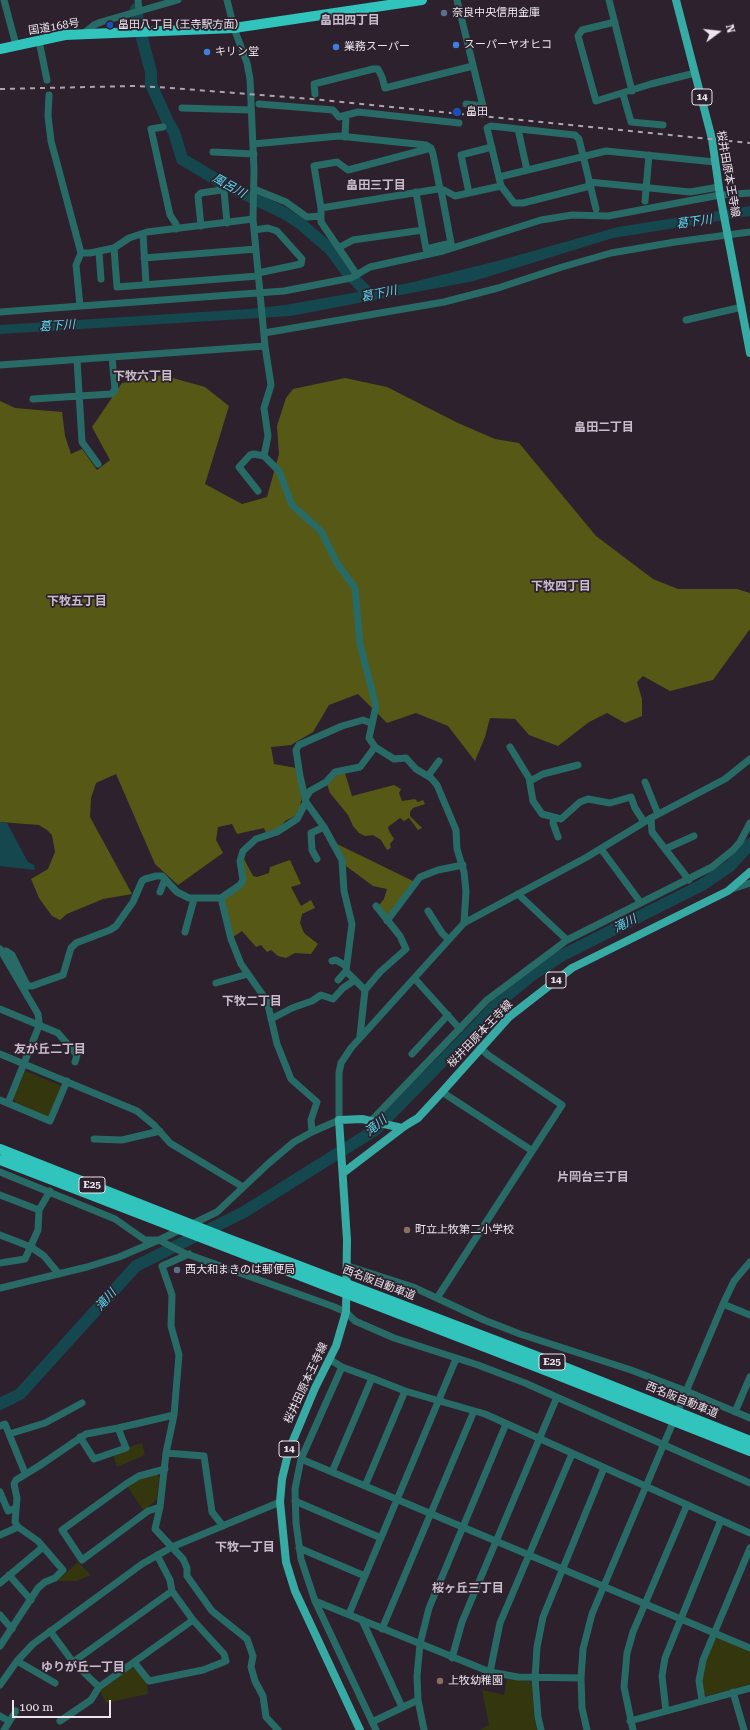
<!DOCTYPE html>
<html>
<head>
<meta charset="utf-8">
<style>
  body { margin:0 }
  #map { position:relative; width:750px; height:1730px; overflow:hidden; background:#2c212d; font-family:"Roboto Serif",serif }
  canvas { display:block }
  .north { position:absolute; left:698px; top:12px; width:40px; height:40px; -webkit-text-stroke:3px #2c212d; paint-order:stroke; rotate:75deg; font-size:11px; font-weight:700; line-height:16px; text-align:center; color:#ece5ed }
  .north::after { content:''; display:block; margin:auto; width:14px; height:18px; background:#ece5ed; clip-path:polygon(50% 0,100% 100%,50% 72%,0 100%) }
  .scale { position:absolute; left:12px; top:1700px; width:99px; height:18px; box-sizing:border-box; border:2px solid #ece5ed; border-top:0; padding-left:5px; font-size:12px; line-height:14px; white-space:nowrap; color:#ece5ed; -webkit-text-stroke:3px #2c212d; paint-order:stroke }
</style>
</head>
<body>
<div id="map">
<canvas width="750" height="1730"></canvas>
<div class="north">N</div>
<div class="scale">100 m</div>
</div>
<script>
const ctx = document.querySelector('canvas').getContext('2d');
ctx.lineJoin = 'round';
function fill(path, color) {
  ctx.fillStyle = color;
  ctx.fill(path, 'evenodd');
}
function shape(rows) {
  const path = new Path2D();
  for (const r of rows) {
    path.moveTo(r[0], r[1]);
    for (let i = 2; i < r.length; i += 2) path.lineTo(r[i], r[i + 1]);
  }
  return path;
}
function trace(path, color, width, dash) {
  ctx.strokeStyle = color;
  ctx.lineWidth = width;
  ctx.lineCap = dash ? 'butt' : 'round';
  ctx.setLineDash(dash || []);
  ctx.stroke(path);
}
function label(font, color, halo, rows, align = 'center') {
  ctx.font = font + ' "Roboto Serif","Noto Sans JP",serif';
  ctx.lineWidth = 3.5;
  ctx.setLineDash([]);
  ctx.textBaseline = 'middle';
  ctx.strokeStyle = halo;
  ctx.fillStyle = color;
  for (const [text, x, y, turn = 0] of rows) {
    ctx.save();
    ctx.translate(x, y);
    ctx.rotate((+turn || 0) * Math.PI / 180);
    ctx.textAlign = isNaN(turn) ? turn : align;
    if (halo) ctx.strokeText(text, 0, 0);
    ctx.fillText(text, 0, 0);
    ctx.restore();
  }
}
const green = shape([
  [25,1071,62,1086,49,1119,17,1105,13,1097],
  [142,1443,145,1455,117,1467,113,1455,128,1447],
  [156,1474,159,1477,157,1499,144,1511,127,1486,140,1479],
  [78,1562,91,1575,76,1581,57,1581],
  [718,1638,750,1652,750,1684,707,1696,704,1694,702,1683,705,1664,714,1640],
  [131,1668,136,1669,147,1684,148,1694,106,1703,100,1691],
  [507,1679,530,1681,532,1684,534,1717,537,1730,479,1730,489,1725,482,1690,504,1695]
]);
const forest = shape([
  [162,375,205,387,229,406,205,484,242,504,267,497,279,454,277,426,286,398,293,389,345,378,387,387,458,423,495,439,519,443,596,536,653,579,678,589,737,589,750,593,750,629,713,680,670,691,643,676,637,682,642,699,642,716,625,723,607,713,589,722,558,746,529,735,515,719,490,718,485,737,475,761,448,726,416,713,387,723,358,694,329,705,313,732,291,745,271,747,274,764,296,768,302,795,300,807,295,816,285,821,279,829,266,833,264,828,237,834,232,824,218,827,216,840,223,853,178,885,155,864,116,774,96,783,91,798,90,817,132,894,103,899,67,914,60,920,52,916,39,898,31,879,48,869,55,852,52,835,47,830,39,825,0,822,0,401,15,408,62,412,65,436,71,454,82,449,97,470,110,460,92,427,122,383],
  [345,773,352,796,394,785,401,789,399,793,402,801,415,799,418,802,423,800,425,804,413,808,410,812,410,816,422,828,418,830,409,818,404,821,400,818,388,827,389,831,394,839,390,844,391,848,387,850,381,840,373,835,365,836,359,833,353,826,348,815,330,793,327,784,338,774],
  [335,843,413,881,388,918,379,905,384,899,387,889,373,886,346,866],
  [243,857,253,876,257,877,269,873,270,867,290,860,301,884,291,887,301,906,311,900,315,908,302,914,300,923,304,933,318,944,311,954,295,953,286,958,278,956,271,950,267,952,261,945,256,947,242,931,233,937,223,898,244,883]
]);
const water = shape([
  [750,206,750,216,613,238,474,281,291,316,0,334,0,325,249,309,285,305,409,283,501,260,618,227],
  [0,822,7,823,28,862,34,865,35,870,0,866]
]);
const river = shape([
  [136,9,139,26],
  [142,38,151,72,151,84,168,122,174,132,182,159,222,183,284,213,301,224,331,250,347,272,371,296],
  [0,1404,20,1394,136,1266,244,1212,375,1130,473,1030,497,1004,532,975,561,956,702,885,730,866,750,844]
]);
const minor = shape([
  [4,0,16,45],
  [138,0,139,11],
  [227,0,234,28,247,63,250,79,254,170,253,219,265,346,271,385,264,408,268,436,264,456],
  [457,0,483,106,466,104],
  [609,0,632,91],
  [615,22,582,30,578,36,596,101,651,84,695,73],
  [83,34,94,25,101,22,178,0],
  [39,41,47,80],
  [315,94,314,84,373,69,378,69,382,77,385,88,473,66],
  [623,94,631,122,663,125],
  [49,95,48,116,51,141,81,253,76,265,80,306],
  [259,104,333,110,339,117,358,112,459,123],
  [182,108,251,110],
  [163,127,151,129,170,215,176,224,176,229],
  [518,129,527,170],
  [345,137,346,115],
  [253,144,339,136,426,145,431,148,433,154,440,189],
  [213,152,254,154],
  [499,177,606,151,715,162],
  [589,182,690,192,719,187],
  [590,186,523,203,514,203,501,186,487,128,491,126,575,135,579,139,596,209],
  [254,189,286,202,307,217,321,216],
  [416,192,426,249,451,243,441,190],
  [469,193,461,155,492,147],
  [645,201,649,155],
  [321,208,438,189,444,190,455,196,501,186],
  [201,226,198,196,201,193,221,190,224,191,227,223],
  [254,230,268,228,277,231,302,259,301,264,258,273],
  [143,234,146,284],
  [340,247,353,240,423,230],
  [114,248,117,287,258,276],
  [99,252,101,279],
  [81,253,90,253,114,248,129,238,147,232,253,219],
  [144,258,256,249],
  [357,275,321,222,321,208,314,166,337,162,348,170,431,148],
  [0,312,284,291,351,278,370,267,443,251,541,220,572,215,608,216,720,195,750,193],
  [686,320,742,307],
  [264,333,444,302,498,288,562,267,611,253,675,242,750,232],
  [77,360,82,442,98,464],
  [0,365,265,346],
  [33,399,111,394,115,390,112,357],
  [258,491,239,467,250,455,254,454,264,456,279,471,292,505,321,531,337,563,355,588,360,644,376,706,369,738,375,747,394,759,406,758,416,769,431,778,437,785,456,830,457,849,464,872,466,891,464,923],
  [510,747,529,778,533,801,542,814,561,819,580,802,588,799,610,803,631,797,635,808,644,822],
  [428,776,439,761],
  [530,781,543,774,578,765],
  [645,782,658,814],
  [305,799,310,791,326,782,335,772,360,767,375,747],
  [554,818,553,823,558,837],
  [651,818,652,832,689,880],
  [601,849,641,903],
  [665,849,694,836],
  [317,859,312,850,311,833,324,827],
  [729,890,750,883],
  [160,892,165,879],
  [518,894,567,940],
  [221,898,231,939,241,964,267,1001,277,1044,291,1079,317,1102,311,1120,312,1132],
  [428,911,442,933,448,939],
  [387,921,420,877,438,870,463,865],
  [185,932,194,899],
  [0,949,38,1014,39,1021,39,1026,8,1103],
  [1,951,6,951,12,955,26,983,28,986,32,986,63,975,71,948,76,943,110,930,116,926,133,902,142,881,145,879,156,876,162,876,177,892,189,898,221,898,240,885,243,880,240,861,243,851,256,839,277,832,297,819,306,802],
  [332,961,336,960,346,966],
  [415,979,460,1029],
  [338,980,346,971],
  [216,983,248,974],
  [365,990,346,971,352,924,344,891,342,860,324,827,306,802,300,776,296,750,299,745,342,726,363,720,371,723],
  [0,1009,58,1033,77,1055,75,1062],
  [271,1019,292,1008,312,1001,321,995,333,999,343,988,355,980],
  [360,1036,365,990,380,972,406,949,400,936,376,906],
  [0,1054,137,1111,154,1125,170,1143,243,1187],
  [412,1054,448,1015],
  [442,1092,531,1150],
  [0,1100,50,1121,67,1081],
  [372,1120,487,1000,567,940,712,867,733,850,740,842,750,823],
  [94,1139,122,1140,160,1131],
  [0,1172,115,1219,145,1240,159,1240,184,1253,332,1306,346,1312,355,1321,394,1338,478,1365,525,1383,750,1483],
  [0,1195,39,1210],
  [0,1235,31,1247,44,1256,59,1274],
  [189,1254,162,1266,172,1295,171,1326,179,1355,174,1415,166,1453,160,1507,155,1529,183,1559,187,1568,187,1576,212,1611,247,1639,253,1656,251,1667,255,1681,263,1696,266,1717,278,1730],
  [0,1263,25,1259,38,1230,39,1210,50,1191],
  [348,1266,413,1287,484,1320,520,1334,631,1370,686,1391,750,1418],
  [0,1288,87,1267,119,1257,159,1240,217,1212,269,1163,294,1142,312,1132,339,1120,339,1073,341,1063,351,1048,464,923,587,857,651,818,725,779,750,759],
  [437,1298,562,1105,488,1055,480,1048],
  [723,1304,750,1315],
  [329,1359,342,1367,372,1378],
  [342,1367,301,1459,295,1489,296,1523,301,1559,315,1601,376,1730],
  [735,1412,750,1377],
  [0,1426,5,1424,25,1473],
  [9,1434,45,1423,82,1403],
  [80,1437,94,1459,126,1448,118,1428],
  [166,1453,204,1456,212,1512,223,1526],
  [301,1459,750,1648],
  [332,1472,372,1378,405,1391,485,1414,750,1533],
  [365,1486,405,1391],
  [0,1492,8,1511,16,1508],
  [295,1501,381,1538],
  [160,1507,148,1511,82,1560,62,1530,126,1484,139,1476,165,1469],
  [0,1535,18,1527],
  [299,1548,365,1576],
  [9,1575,31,1600],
  [0,1583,43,1547],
  [315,1601,490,1672,518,1677,581,1678],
  [349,1614,456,1359],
  [0,1615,12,1629],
  [362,1620,402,1707],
  [382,1629,474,1411],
  [50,1631,73,1662,99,1687,193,1620],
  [0,1646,38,1588,45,1582,55,1578,63,1570,38,1541,18,1527,15,1522,17,1498,14,1484,16,1480,39,1466,86,1434,118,1428,174,1415],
  [452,1658,462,1622,557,1397],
  [17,1661,55,1683],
  [73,1662,172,1591],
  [134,1662,149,1681,203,1670,226,1661,224,1654,193,1620,172,1591,170,1580,157,1555],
  [490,1672,500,1623,572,1454],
  [0,1685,17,1661,33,1644,142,1564,172,1547,280,1502],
  [733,1692,744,1730],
  [702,1700,699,1681,703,1660,750,1548],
  [666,1711,662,1676,665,1658,721,1520],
  [0,1716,9,1721],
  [60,1721,91,1700,99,1687],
  [630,1721,750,1688],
  [372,1722,418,1700],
  [4,1730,16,1711],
  [424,1730,418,1700,417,1676,420,1644,429,1608,506,1424],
  [541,1730,538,1717,535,1678,537,1647,543,1617,604,1468],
  [587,1730,582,1708,581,1678,583,1649,592,1614,723,1304,734,1281,750,1262],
  [633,1730,624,1687,627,1653,633,1632,687,1505]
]);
const major = shape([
  [676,0,712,139,720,195,750,353],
  [343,1173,402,1128],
  [360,1730,295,1591,286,1562,280,1502,282,1479,289,1450,315,1388,336,1346,346,1312,347,1240,339,1120,362,1119,402,1128,408,1124,418,1118,442,1092,509,1017,572,968,728,891,750,872]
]);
const highway = shape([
  [0,49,65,35,234,28,422,0],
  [0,1149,228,1239,554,1363,750,1441],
  [0,1160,550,1372,750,1451]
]);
const rail = shape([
  [0,89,133,86,158,87,312,99,750,143]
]);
const markers = [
  [444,13,4,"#5c6f8a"],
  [110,25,4,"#1a4fb4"],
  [456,45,4,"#3f7fe0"],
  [336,47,4,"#3f7fe0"],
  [207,52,4,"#3f7fe0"],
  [457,112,5,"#1a4fb4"],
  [407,1230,4,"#8d6e63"],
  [177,1270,4,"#5c6f8a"],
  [440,1681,4,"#8d6e63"]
];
const shields = [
  [702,97,20],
  [556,980,20],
  [92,1185,26],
  [552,1362,26],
  [289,1449,20]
];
const shieldNames = [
  ["14",702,97],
  ["14",556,980],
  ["E25",92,1185],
  ["E25",552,1362],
  ["14",289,1449]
];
const poiNames = [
  ["奈良中央信用金庫",452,13],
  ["畠田八丁目 (王寺駅方面)",118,25],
  ["スーパーヤオヒコ",464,45],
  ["業務スーパー",344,47],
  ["キリン堂",215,52],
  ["畠田",466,112],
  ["町立上牧第二小学校",415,1230],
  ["西大和まきのは郵便局",185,1270],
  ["上牧幼稚園",448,1681]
];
const streetNames = [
  ["国道168号",54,27,-9],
  ["桜井田原本王寺線",728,174,80],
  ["桜井田原本王寺線",480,1034,-46],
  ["西名阪自動車道",379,1283,21],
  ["桜井田原本王寺線",306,1383,-65],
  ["西名阪自動車道",682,1400,22]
];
const neighbourhoodNames = [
  ["畠田四丁目",350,20],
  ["畠田三丁目",376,185],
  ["下牧六丁目",143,376],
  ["畠田二丁目",604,427],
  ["下牧四丁目",561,586],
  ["下牧五丁目",77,601],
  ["下牧二丁目",252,1001],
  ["友が丘二丁目",50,1049],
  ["片岡台三丁目",593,1177],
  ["下牧一丁目",245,1547],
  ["桜ヶ丘三丁目",468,1588],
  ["ゆりが丘一丁目",83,1667]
];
const waterNames = [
  ["風呂川",229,186,29],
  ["葛下川",694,222,-8],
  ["葛下川",379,294,-12],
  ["葛下川",57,326,-4],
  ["滝川",625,924,-27],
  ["滝川",376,1126,-40],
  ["滝川",106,1300,-48]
];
fill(green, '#34370d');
fill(forest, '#555915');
fill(water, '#15474f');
trace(river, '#15474f', 12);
trace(minor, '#286a66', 7);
trace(major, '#37aaa3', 8);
trace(highway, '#31c4bc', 10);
trace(rail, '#ada4ae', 2, [5, 5]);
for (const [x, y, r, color] of markers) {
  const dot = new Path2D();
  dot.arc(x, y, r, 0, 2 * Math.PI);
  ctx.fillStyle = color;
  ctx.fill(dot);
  trace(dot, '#2c212d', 1.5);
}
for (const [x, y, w] of shields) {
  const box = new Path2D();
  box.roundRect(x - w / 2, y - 8, w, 16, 3);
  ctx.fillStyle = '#2c212d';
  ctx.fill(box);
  trace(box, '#ece5ed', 1);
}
label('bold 10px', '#ece5ed', null, shieldNames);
label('11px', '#ece5ed', '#2c212d', poiNames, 'left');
label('11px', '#ece5ed', '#2c212d', streetNames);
label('bold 12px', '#c9bbcb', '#2c212d', neighbourhoodNames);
label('italic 12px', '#57ddf3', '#2c212d', waterNames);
</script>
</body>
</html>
